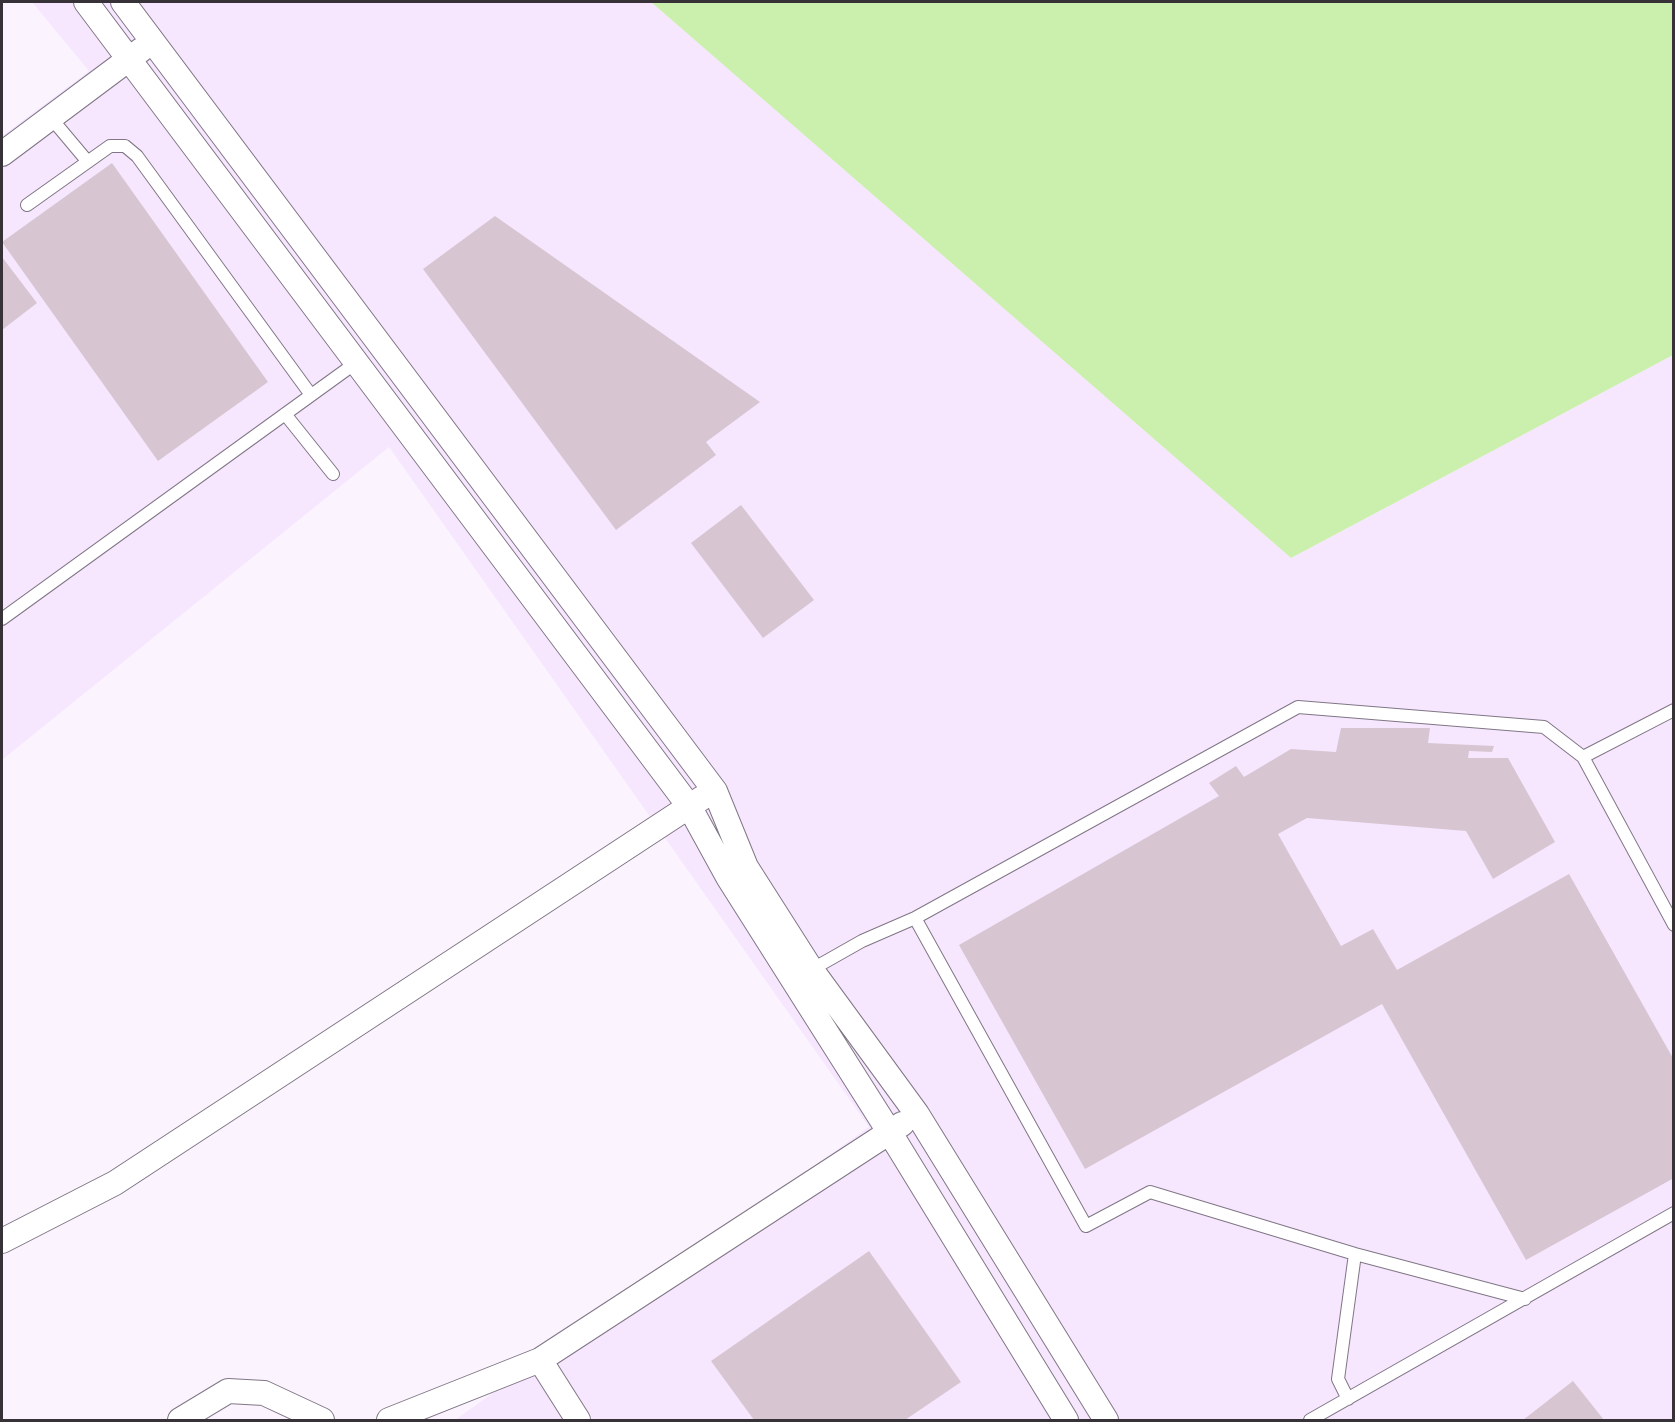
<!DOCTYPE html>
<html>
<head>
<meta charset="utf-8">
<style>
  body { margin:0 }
  #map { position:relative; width:1675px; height:1422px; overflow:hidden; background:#fbf4ff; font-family:Helvetica,sans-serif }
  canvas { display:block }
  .frame { position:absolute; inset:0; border:3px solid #363238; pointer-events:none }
</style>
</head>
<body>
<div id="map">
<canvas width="1675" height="1422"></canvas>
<div class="frame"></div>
</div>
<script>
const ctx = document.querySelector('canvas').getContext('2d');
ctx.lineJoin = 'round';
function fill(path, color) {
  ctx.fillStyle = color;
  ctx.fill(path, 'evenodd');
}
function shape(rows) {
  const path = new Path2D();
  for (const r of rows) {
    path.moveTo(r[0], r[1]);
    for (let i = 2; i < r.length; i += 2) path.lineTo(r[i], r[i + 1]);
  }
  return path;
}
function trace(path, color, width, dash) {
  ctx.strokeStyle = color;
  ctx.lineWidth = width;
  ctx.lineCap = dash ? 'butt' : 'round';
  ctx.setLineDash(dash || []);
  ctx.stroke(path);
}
const built = shape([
  [32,2,651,2,1291,558,1673,355,1673,1420,455,1420,869,1127,389,447,2,760,2,136,89,71]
]);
const green = shape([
  [651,2,1673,2,1673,355,1291,558]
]);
const building = shape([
  [112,163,268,382,158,461,2,242],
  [495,216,760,402,706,442,716,455,616,530,423,269],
  [2,257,37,303,2,330],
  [741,505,814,600,763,638,691,543],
  [1341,728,1430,728,1428,743,1494,746,1492,752,1469,751,1468,758,1508,758,1555,842,1493,879,1466,831,1307,818,1278,834,1341,946,1373,929,1397,970,1569,874,1674,1060,1674,1178,1526,1260,1382,1004,1085,1169,959,945,1219,796,1209,783,1236,766,1244,777,1291,749,1336,752],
  [869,1251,961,1382,905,1420,754,1420,711,1361],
  [1573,1381,1604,1420,1523,1420]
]);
const lane = shape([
  [51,118,88,162],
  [27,205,110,146,125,146,137,156,311,395],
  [285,414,333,474],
  [2,619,357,362],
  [1583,757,1674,710],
  [915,918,1086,1226,1150,1192,1355,1254,1525,1299],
  [809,971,862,941,915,918,1298,707,1544,727,1583,757,1674,925],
  [1348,1399,1338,1379,1355,1254],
  [1310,1420,1674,1213]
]);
const street = shape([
  [86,2,689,806,728,877,890,1133,1066,1420],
  [123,2,715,791,746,867,811,969,917,1114,1106,1420],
  [2,154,141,50],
  [2,1241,115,1183,702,798],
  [540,1360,578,1420],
  [180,1420,228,1391,264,1393,322,1420],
  [389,1420,540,1360,902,1124]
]);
fill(built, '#f6e7ff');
fill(green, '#cbf0ad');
fill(building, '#d7c6d2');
trace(lane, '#807685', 14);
trace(street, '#807685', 26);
trace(lane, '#fff', 12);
trace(street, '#fff', 24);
</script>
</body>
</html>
